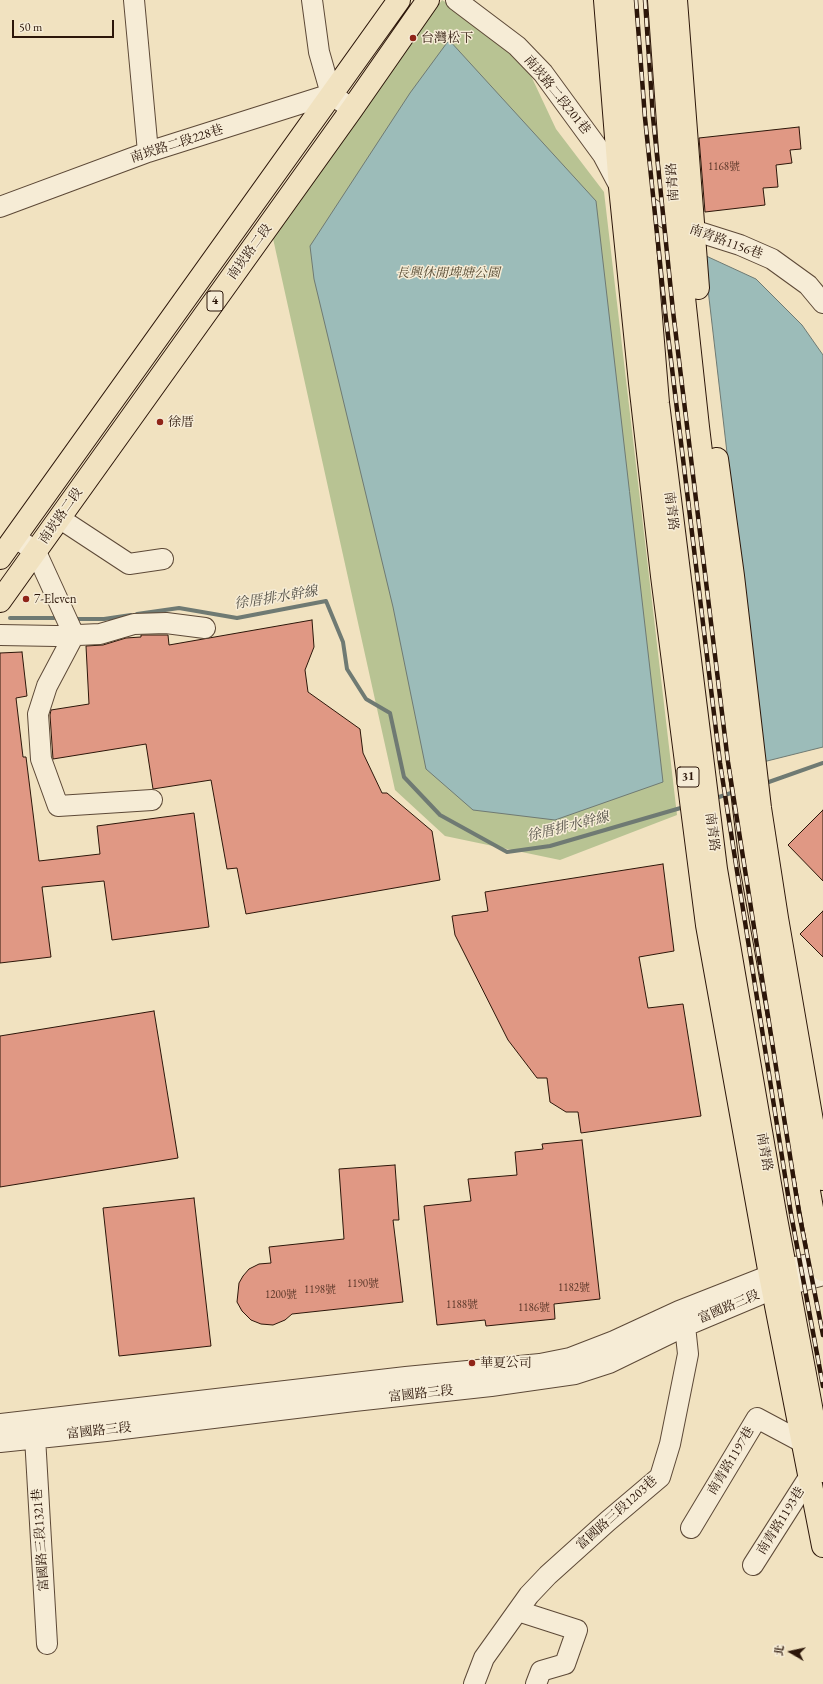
<!DOCTYPE html>
<html>
<head>
<meta charset="utf-8">
<style>
  body { margin:0 }
  #map { position:relative; width:823px; height:1684px; overflow:hidden; background:#f1e2c0; font-family:"EB Garamond","Noto Serif TC",serif }
  canvas { display:block }
  .north { position:absolute; left:771px; top:1632px; width:40px; height:40px; -webkit-text-stroke:3px #f6ecd6; paint-order:stroke; rotate:279deg; font-size:11px; font-weight:700; line-height:16px; text-align:center; color:#2c1609 }
  .north::after { content:''; display:block; margin:auto; width:14px; height:18px; background:#2c1609; clip-path:polygon(50% 0,100% 100%,50% 72%,0 100%) }
  .scale { position:absolute; left:12px; top:20px; width:102px; height:18px; box-sizing:border-box; border:2px solid #2c1609; border-top:0; padding-left:5px; font-size:12px; line-height:14px; white-space:nowrap; color:#2c1609; -webkit-text-stroke:3px #f6ecd6; paint-order:stroke }
</style>
</head>
<body>
<div id="map">
<canvas width="823" height="1684"></canvas>
<div class="north">北</div>
<div class="scale">50 m</div>
</div>
<script>
const ctx = document.querySelector('canvas').getContext('2d');
ctx.lineJoin = 'round';
function fill(path, color) {
  ctx.fillStyle = color;
  ctx.fill(path, 'evenodd');
}
function shape(rows) {
  const path = new Path2D();
  for (const r of rows) {
    path.moveTo(r[0], r[1]);
    for (let i = 2; i < r.length; i += 2) path.lineTo(r[i], r[i + 1]);
  }
  return path;
}
function trace(path, color, width, dash) {
  ctx.strokeStyle = color;
  ctx.lineWidth = width;
  ctx.lineCap = dash ? 'butt' : 'round';
  ctx.setLineDash(dash || []);
  ctx.stroke(path);
}
function label(font, color, halo, rows, align = 'center') {
  ctx.font = font + ' "EB Garamond","Noto Serif TC",serif';
  ctx.lineWidth = 3;
  ctx.setLineDash([]);
  ctx.textBaseline = 'middle';
  ctx.strokeStyle = halo;
  ctx.fillStyle = color;
  for (const [text, x, y, turn = 0] of rows) {
    ctx.save();
    ctx.translate(x, y);
    ctx.rotate((+turn || 0) * Math.PI / 180);
    ctx.textAlign = isNaN(turn) ? turn : align;
    if (halo) ctx.strokeText(text, 0, 0);
    ctx.fillText(text, 0, 0);
    ctx.restore();
  }
}
const green = shape([
  [442,0,517,46,556,129,604,192,677,815,560,860,445,836,395,790,272,234]
]);
const water = shape([
  [449,40,596,201,663,782,555,820,473,810,426,769,393,607,314,279,310,246,410,93,449,40],
  [704,255,756,279,802,325,823,355,823,747,763,762,704,255]
]);
const stream = shape([
  [137,614,179,608,237,618,326,601,343,642,347,669,366,699,390,713,404,777,440,815,507,852,550,846,684,807],
  [10,618,54,618],
  [78,619,104,619,131,615],
  [766,783,823,763],
  [716,798,734,792]
]);
const building = shape([
  [799,127,801,149,790,150,792,163,776,165,778,187,763,188,765,205,705,212,699,138,799,127],
  [312,620,314,647,305,670,308,692,360,729,363,753,382,793,387,793,432,831,440,880,246,914,237,868,227,869,211,780,153,789,146,744,53,759,50,715,51,710,89,704,86,646,103,645,126,638,141,637,141,635,168,635,169,645,312,620],
  [22,652,27,696,16,698,23,757,26,757,39,861,100,854,97,826,194,813,209,927,112,940,104,881,42,887,51,957,0,963,0,653,22,652],
  [823,810,823,881,788,845,823,810],
  [663,864,674,951,639,957,648,1008,683,1004,701,1116,581,1133,578,1112,566,1112,550,1102,547,1078,537,1078,508,1040,455,935,452,916,488,911,485,892,663,864],
  [823,911,823,957,800,934,823,911],
  [154,1011,178,1158,0,1187,0,1036,154,1011],
  [582,1140,600,1299,554,1304,555,1319,486,1326,485,1320,437,1325,424,1206,471,1201,468,1179,517,1175,515,1152,543,1149,542,1144,582,1140],
  [395,1165,399,1220,393,1220,403,1302,292,1314,285,1320,273,1325,261,1324,251,1320,242,1311,237,1302,239,1283,243,1276,249,1269,259,1264,271,1263,269,1247,344,1239,339,1169,395,1165],
  [194,1198,211,1346,119,1356,103,1208,194,1198]
]);
const minor = shape([
  [134,0,148,152],
  [312,0,319,52,331,94],
  [456,0,517,46,543,73,603,155,620,187,642,203,677,225,740,245,772,259,808,285,823,303],
  [0,207,148,152,331,94,352,109],
  [59,518,129,564,163,559],
  [15,537,36,552,74,635,47,686,38,714,41,759,58,806,152,800],
  [0,635,56,636,100,634,134,624,166,623,205,628],
  [0,1424,406,1377,540,1364,570,1358,614,1341,679,1311,786,1269,823,1261],
  [35,1437,47,1644],
  [0,1442,106,1431,354,1401,491,1386,575,1374,609,1363,685,1326,773,1289,823,1275],
  [691,1528,757,1418,802,1442],
  [753,1565,809,1477],
  [518,1611,577,1630,565,1664,541,1671,536,1684],
  [474,1684,484,1658,529,1595,548,1575,608,1521,660,1477,670,1444,688,1354,685,1326,680,1315]
]);
const major = shape([
  [605,0,620,187,640,383,662,576,707,925,770,1275,823,1546],
  [625,0,658,403,716,869,775,1213,823,1471],
  [659,0,674,205,698,427,751,865,823,1270],
  [676,0,698,288],
  [717,459,733,576,760,808,777,918,822,1179],
  [0,558,399,0],
  [0,601,352,109,428,0]
]);
const rail = shape([
  [636,0,645,118,665,311,720,763,791,1214,823,1386],
  [645,0,653,117,673,311,728,762,799,1213,823,1335]
]);
const markers = [
  [413,38,4,"#8f2418"],
  [160,422,4,"#8f2418"],
  [26,599,4,"#8f2418"],
  [472,1363,4,"#8f2418"]
];
const numberNames = [
  ["1168號",724,167],
  ["1190號",363,1284],
  ["1182號",574,1288],
  ["1198號",320,1290],
  ["1200號",281,1295],
  ["1188號",462,1305],
  ["1186號",534,1308]
];
const shields = [
  [215,301,16],
  [688,777,22]
];
const shieldNames = [
  ["4",215,301],
  ["31",688,777]
];
const poiNames = [
  ["台灣松下",421,38],
  ["徐厝",168,422],
  ["7-Eleven",34,599],
  ["華夏公司",480,1363]
];
const streetNames = [
  ["南崁路二段201巷",557,95,51],
  ["南崁路二段228巷",177,144,-18],
  ["南青路",673,182,-94],
  ["南青路1156巷",726,242,20],
  ["南崁路二段",250,252,-54],
  ["南青路",671,511,83],
  ["南崁路二段",61,516,-55],
  ["南青路",712,832,83],
  ["南青路",764,1152,80],
  ["富國路三段",729,1307,-23],
  ["富國路三段",421,1394,-6],
  ["富國路三段",99,1431,-6],
  ["南青路1197巷",731,1461,-59],
  ["富國路三段1203巷",617,1513,-42],
  ["南青路1193巷",781,1521,-58],
  ["富國路三段1321巷",41,1540,-94]
];
const parkNames = [
  ["長興休閒埤塘公園",448,273]
];
const waterNames = [
  ["徐厝排水幹線",276,598,-9],
  ["徐厝排水幹線",568,827,-14]
];
fill(green, '#b8c393');
fill(water, '#9cbcb9');
trace(water, '#6f7a73', 1);
trace(stream, '#6f7a73', 4);
fill(building, '#e09884');
trace(building, '#2c1609', 1);
trace(minor, '#5d4937', 22);
trace(major, '#2c1609', 24);
trace(minor, '#f6ecd6', 20);
trace(major, '#f1e2c0', 22);
trace(rail, '#2c1609', 4.5);
trace(rail, '#f6ecd6', 3, [9]);
for (const [x, y, r, color] of markers) {
  const dot = new Path2D();
  dot.arc(x, y, r, 0, 2 * Math.PI);
  ctx.fillStyle = color;
  ctx.fill(dot);
  trace(dot, '#f6ecd6', 1.5);
}
label('11px', '#593628', null, numberNames);
for (const [x, y, w] of shields) {
  const box = new Path2D();
  box.roundRect(x - w / 2, y - 10, w, 20, 3);
  ctx.fillStyle = '#f6ecd6';
  ctx.fill(box);
  trace(box, '#2c1609', 1);
}
label('bold 12px', '#2c1609', null, shieldNames);
label('13px', '#2c1609', '#f6ecd6', poiNames, 'left');
label('13px', '#2c1609', '#f6ecd6', streetNames);
label('italic 13px', '#564a32', '#f6ecd6', parkNames);
label('italic 14px', '#535047', '#f6ecd6', waterNames);
</script>
</body>
</html>
